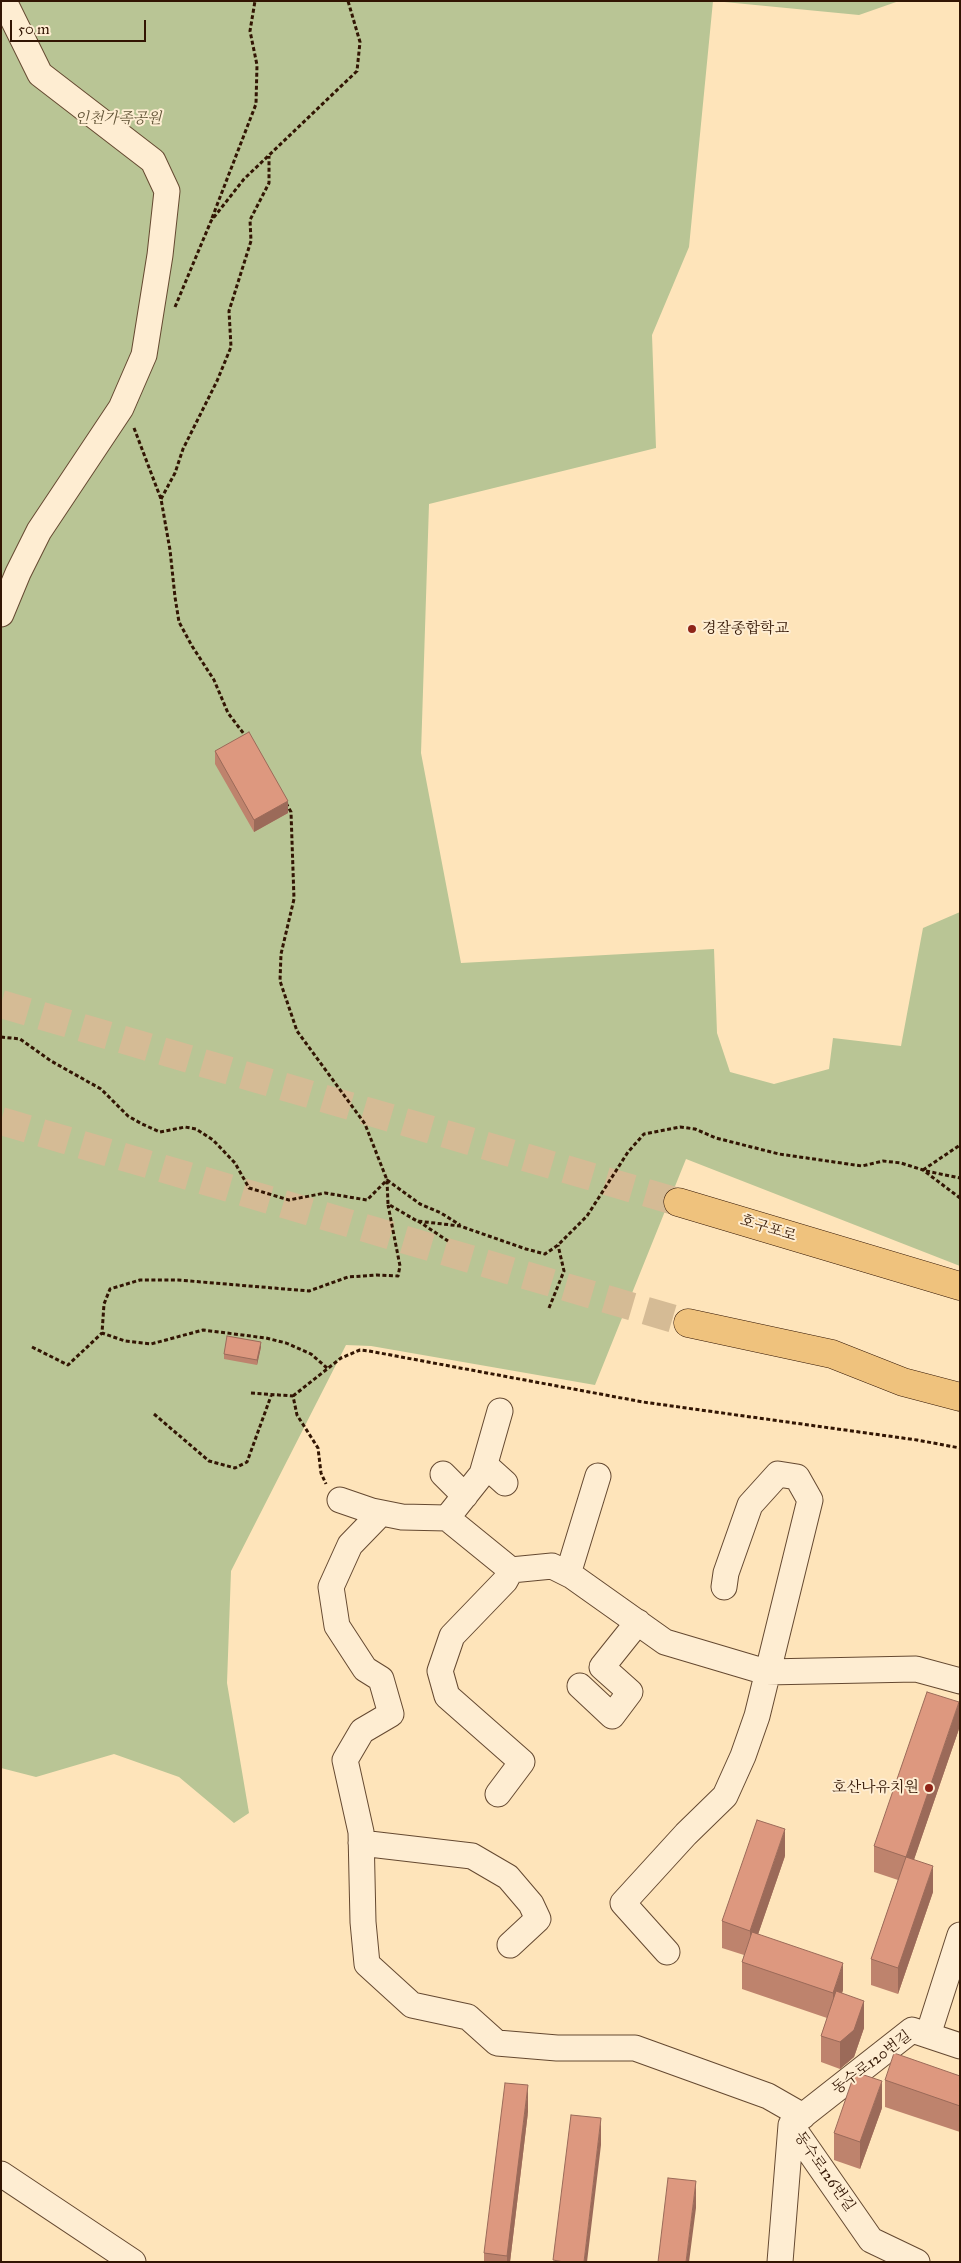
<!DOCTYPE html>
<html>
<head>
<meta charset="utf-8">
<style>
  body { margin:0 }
  #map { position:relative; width:961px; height:2263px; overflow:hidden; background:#fee4ba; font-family:"IM FELL Great Primer",serif }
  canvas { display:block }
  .frame { position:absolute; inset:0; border:2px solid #321503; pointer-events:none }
  .scale { position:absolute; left:10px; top:20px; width:136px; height:22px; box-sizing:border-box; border:2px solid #321503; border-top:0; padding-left:6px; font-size:15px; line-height:18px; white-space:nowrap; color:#321503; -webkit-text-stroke:4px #feedd2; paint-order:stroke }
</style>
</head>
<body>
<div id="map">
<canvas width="961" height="2263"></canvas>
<div class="frame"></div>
<div class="scale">50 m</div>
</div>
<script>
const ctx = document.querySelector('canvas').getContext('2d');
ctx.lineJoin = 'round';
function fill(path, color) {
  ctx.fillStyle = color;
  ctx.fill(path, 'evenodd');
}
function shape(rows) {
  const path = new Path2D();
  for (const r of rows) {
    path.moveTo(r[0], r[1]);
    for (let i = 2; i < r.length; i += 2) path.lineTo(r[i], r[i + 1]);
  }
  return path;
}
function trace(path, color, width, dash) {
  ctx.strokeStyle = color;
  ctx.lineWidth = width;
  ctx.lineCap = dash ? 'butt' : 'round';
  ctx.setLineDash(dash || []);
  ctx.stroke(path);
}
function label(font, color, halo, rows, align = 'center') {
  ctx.font = font + ' "IM FELL Great Primer","Noto Serif KR",serif';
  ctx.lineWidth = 4;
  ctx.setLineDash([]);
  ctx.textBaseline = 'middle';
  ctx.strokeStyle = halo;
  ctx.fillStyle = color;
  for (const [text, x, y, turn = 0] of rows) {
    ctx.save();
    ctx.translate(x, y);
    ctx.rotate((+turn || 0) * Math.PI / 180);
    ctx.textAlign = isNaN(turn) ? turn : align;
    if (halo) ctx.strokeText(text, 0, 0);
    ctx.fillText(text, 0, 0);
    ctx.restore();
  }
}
const green = shape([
  [1,1,713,1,689,247,652,335,656,448,429,504,421,753,461,963,714,949,717,1033,730,1072,774,1084,829,1069,833,1038,901,1046,923,928,960,912,960,1266,686,1159,595,1385,371,1346,346,1345,231,1571,227,1683,249,1813,234,1823,179,1777,114,1754,36,1777,1,1768],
  [714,1,899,1,859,15]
]);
const majorTunnel = shape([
  [1,1004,678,1202],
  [1,1121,688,1323]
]);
const path = shape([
  [212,218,256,104,257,65,250,31,255,1],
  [175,307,211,221,244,179,357,71,360,42,348,1],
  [134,428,161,499,170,550,175,597,179,622,192,646,214,680,228,713,247,738],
  [161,499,175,473,183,449,217,381,231,347,229,311,251,241,250,220,269,183,269,156],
  [286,803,291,812,294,899,281,954,280,981,297,1031,365,1124,387,1180,388,1204,417,1221,460,1226,526,1249,545,1254,558,1245,587,1216,628,1152,644,1134,680,1127,695,1129,716,1138,779,1154,862,1166,883,1161,901,1163,923,1170,960,1198],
  [1,1037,20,1039,51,1061,101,1089,128,1116,142,1124,160,1132,185,1127,196,1129,213,1140,235,1163,249,1188,289,1200,325,1193,367,1200,387,1180,420,1204,441,1213,460,1225],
  [923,1170,960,1145],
  [926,1171,960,1178],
  [418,1221,448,1241],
  [549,1308,564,1271,558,1245],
  [32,1347,68,1365,102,1333],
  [327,1368,311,1354,286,1343,266,1338,203,1330,151,1344,125,1341,102,1333,104,1304,110,1289,140,1280,178,1280,309,1291,348,1277,377,1275,398,1276,400,1266,388,1205],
  [251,1393,293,1396,297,1415,318,1448,321,1473,326,1484],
  [293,1396,341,1358,360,1350,369,1351,643,1402,917,1440,960,1448],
  [154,1414,209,1461,235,1468,247,1462,271,1396]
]);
const minor = shape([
  [1,614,18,573,39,531,121,408,144,355,160,255,167,191,153,161,40,74,4,1],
  [500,1411,482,1474,447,1518,511,1570],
  [485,1465,505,1483],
  [443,1474,465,1496],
  [340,1500,372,1511,402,1517,447,1518],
  [381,1513,350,1545,331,1587,337,1626,365,1669,381,1679,391,1714,362,1731,345,1760,361,1832,363,1922,367,1964,412,2005,468,2017,497,2043,557,2048,635,2048,768,2096,803,2116],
  [568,1574,598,1476],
  [580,1686,612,1716,630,1692,602,1667,638,1622],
  [498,1794,522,1762,447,1696,440,1671,452,1636,505,1581,511,1570,552,1566,572,1576,665,1642,766,1672,916,1669,960,1681],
  [361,1843,472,1856,508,1877,531,1904,538,1919,510,1945],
  [667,1952,623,1903,686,1834,725,1796,743,1756,757,1716,810,1500,797,1477,778,1474,750,1505,726,1573,724,1587],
  [928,2035,960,1935],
  [791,2125,912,2030,960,2046],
  [1,2174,133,2262],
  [780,2262,791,2125,871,2240,917,2262]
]);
const major = shape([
  [678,1202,960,1286],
  [688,1323,832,1354,903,1382,960,1397]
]);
const wall = shape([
  [215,751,288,813,254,832,215,764],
  [261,1347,257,1365,224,1359,224,1354],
  [959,1729,914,1859,933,1892,898,1994,871,1985,871,1959,898,1880,874,1872,874,1846],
  [785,1856,758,1934,843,1990,842,1993,864,2028,854,2057,840,2069,821,2062,821,2036,827,2018,742,1989,742,1962,744,1955,722,1948,722,1921],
  [960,2076,960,2132,885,2107,885,2080],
  [882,2108,860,2169,834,2160,834,2133],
  [528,2112,510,2262,484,2262,484,2253]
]);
const shadedWall = shape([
  [288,801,288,813,254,832,254,820],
  [261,1342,261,1347,257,1365,257,1360],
  [959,1702,959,1729,906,1883,906,1857],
  [785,1829,785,1856,750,1958,750,1931],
  [933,1866,933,1892,898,1994,898,1968],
  [843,1963,843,1990,833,2020,833,1993],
  [864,2001,864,2028,854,2057,840,2069,840,2042],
  [882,2081,882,2108,860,2169,860,2142],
  [528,2085,528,2112,510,2262,507,2262,507,2256],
  [601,2118,601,2145,587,2262,584,2262],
  [696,2181,696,2208,689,2262,686,2262]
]);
const building = shape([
  [249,732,288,801,254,820,215,751,249,732],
  [227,1336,261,1342,257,1360,224,1354,227,1336],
  [927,1692,959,1702,906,1857,874,1846,927,1692],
  [757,1820,785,1829,750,1931,722,1921,757,1820],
  [906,1857,933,1866,898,1968,871,1959,906,1857],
  [752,1932,843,1963,833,1993,742,1962,752,1932],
  [836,1991,864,2001,854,2030,840,2042,821,2036,836,1991],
  [894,2053,960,2076,960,2106,885,2080,894,2053],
  [855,2072,882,2081,860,2142,834,2133,855,2072],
  [505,2083,528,2085,507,2256,484,2253,505,2083],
  [571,2115,601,2118,584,2262,564,2262,553,2260,571,2115],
  [668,2178,696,2181,686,2262,658,2262,668,2178]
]);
const markers = [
  [692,629,5,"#8f2418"],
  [929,1788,5,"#8f2418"]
];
const parkNames = [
  ["인천가족공원",118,119]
];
const poiNames = [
  ["경잘종합학교",702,629],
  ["호산나유치원",919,1788,"right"]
];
const streetNames = [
  ["호구포로",768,1229,17],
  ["동수로120번길",872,2063,-37],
  ["동수로126번길",824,2172,55]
];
fill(green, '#b9c595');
trace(majorTunnel, '#d5bb95', 28, [28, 14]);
trace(minor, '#654931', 27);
trace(major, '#321503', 29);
trace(path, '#321503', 3, [4, 2.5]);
trace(minor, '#feedd2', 25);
trace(major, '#efc27d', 28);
fill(wall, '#be836d');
fill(shadedWall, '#9b6a59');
fill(building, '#dd987f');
trace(building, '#9b6a59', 1);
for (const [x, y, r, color] of markers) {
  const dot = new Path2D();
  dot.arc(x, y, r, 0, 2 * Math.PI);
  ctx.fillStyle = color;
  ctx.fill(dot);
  trace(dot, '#feedd2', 2);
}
label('italic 15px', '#615336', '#feedd2', parkNames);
label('15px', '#321503', '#feedd2', poiNames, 'left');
label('15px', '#321503', '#feedd2', streetNames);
</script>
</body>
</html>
